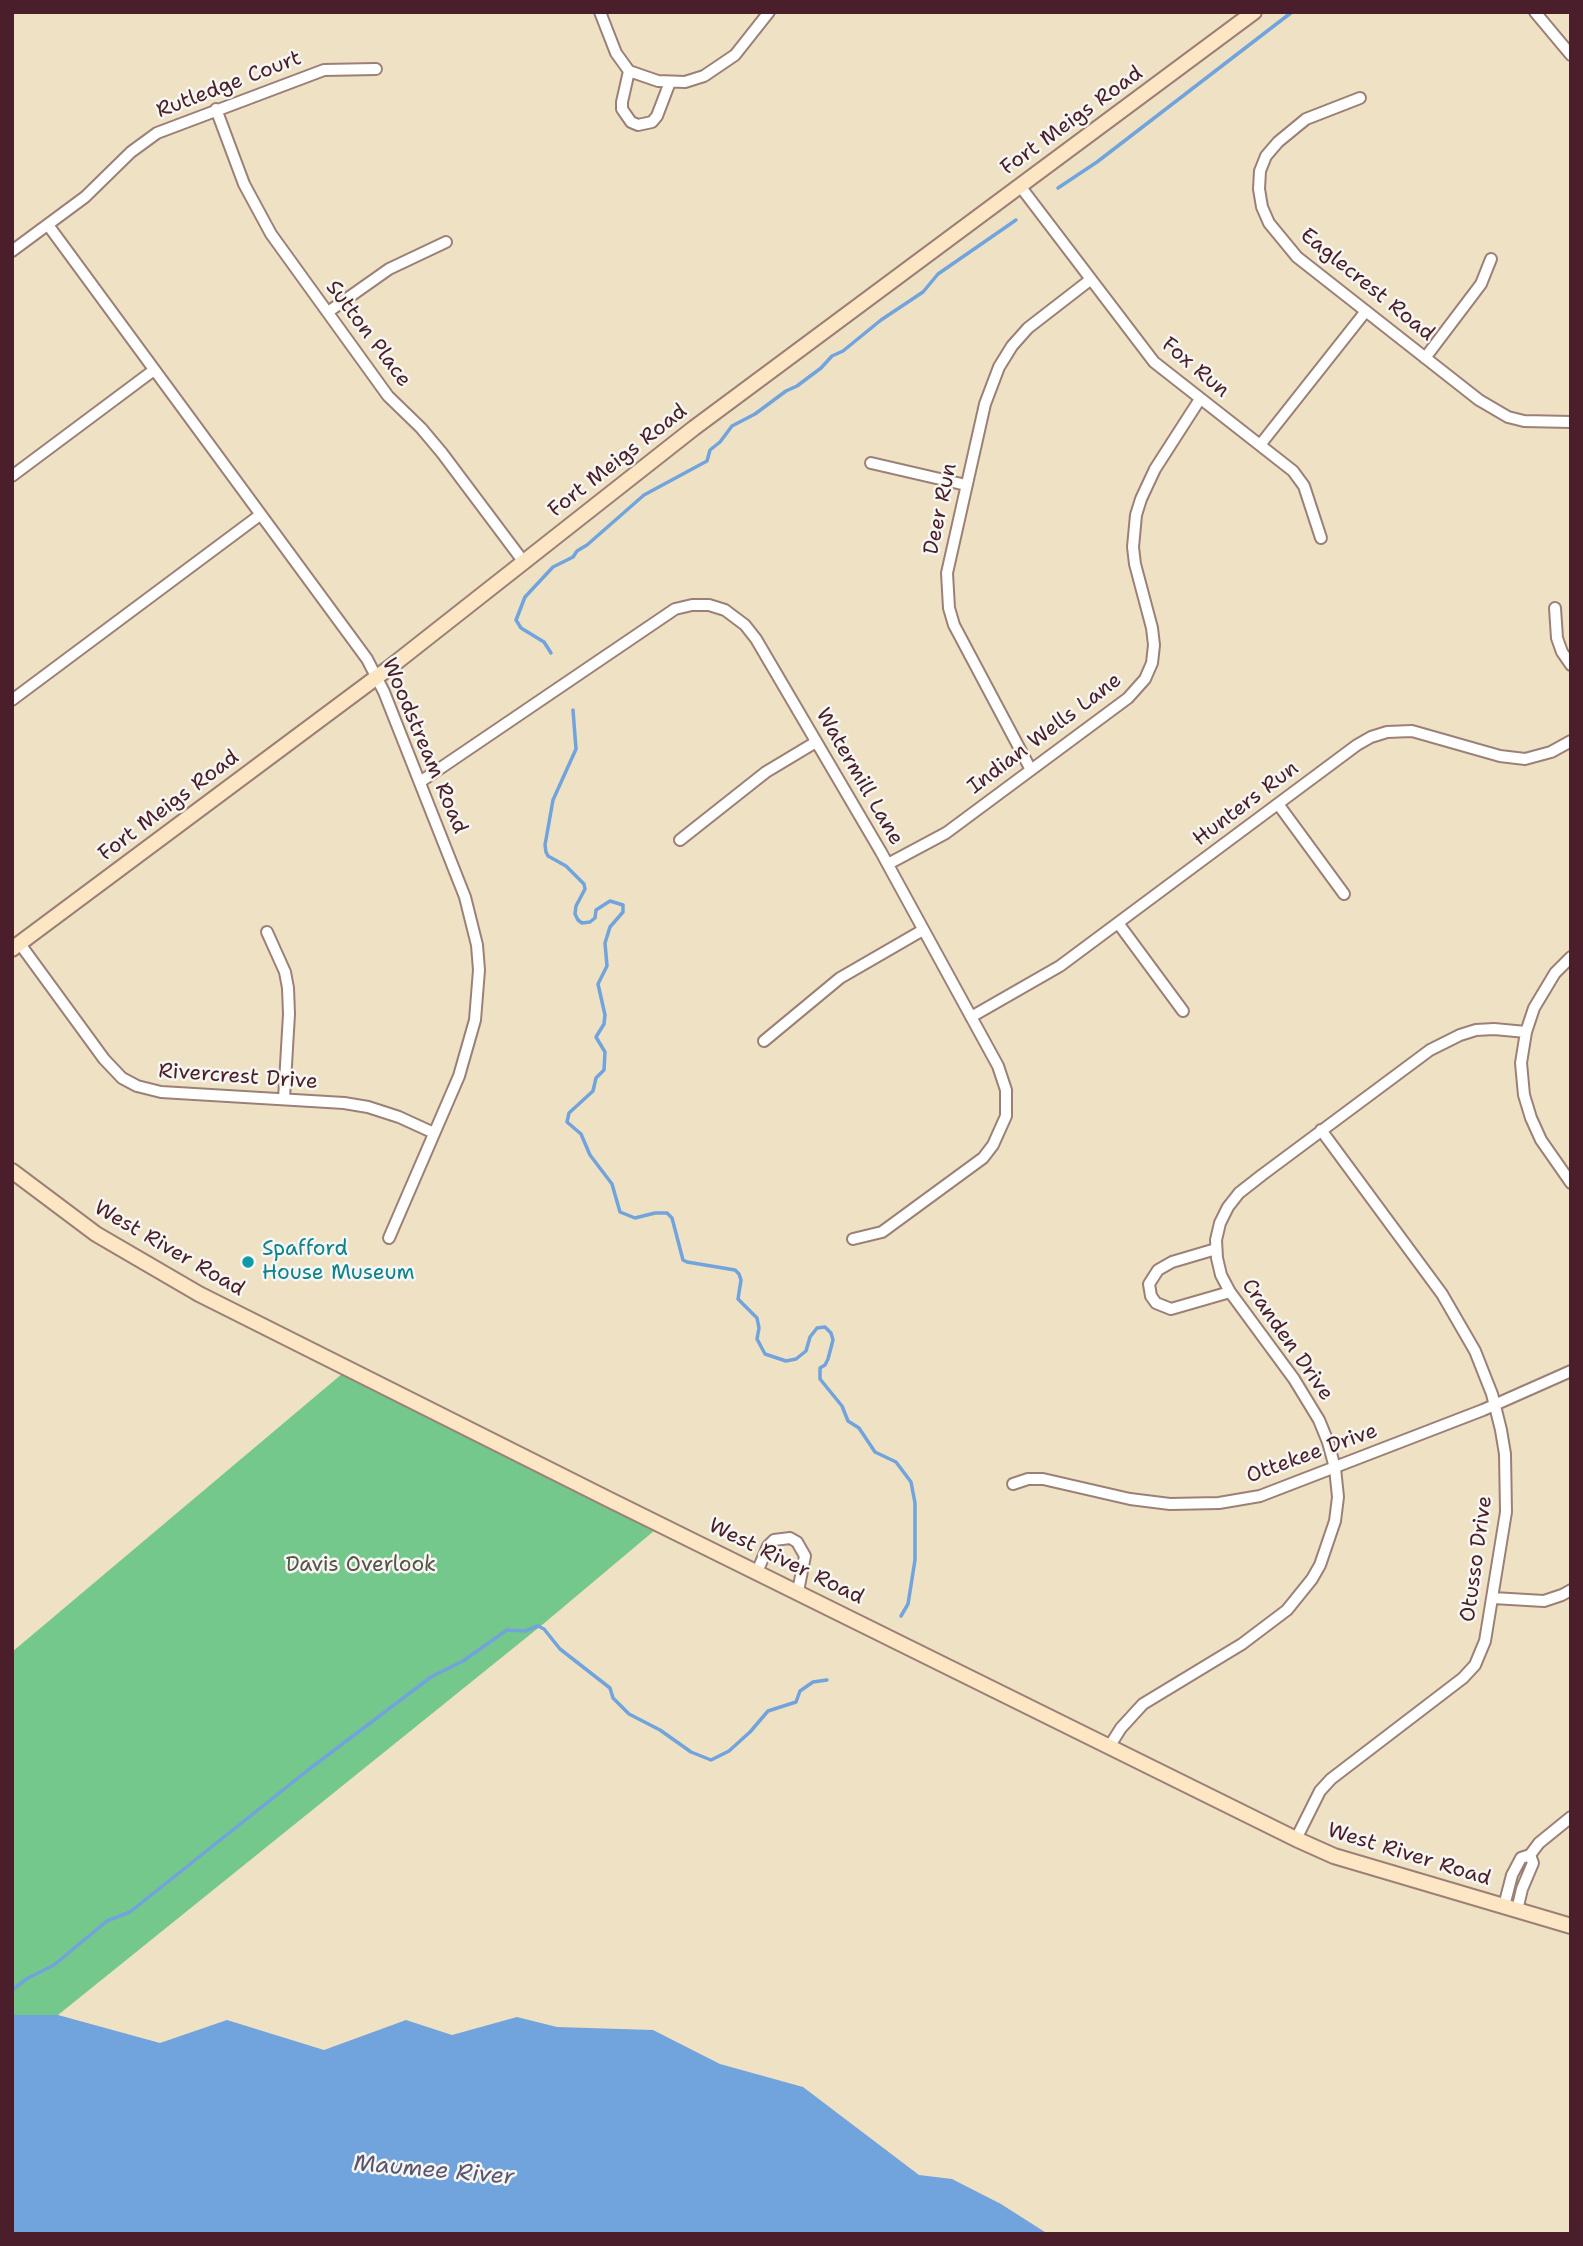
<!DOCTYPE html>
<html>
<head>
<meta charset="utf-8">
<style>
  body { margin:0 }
  #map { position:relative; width:1583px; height:2246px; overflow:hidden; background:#efe1c4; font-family:"Shantell Sans",sans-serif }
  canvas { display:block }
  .frame { position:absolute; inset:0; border:14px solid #4a1f2b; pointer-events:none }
</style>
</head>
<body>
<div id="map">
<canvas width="1583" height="2246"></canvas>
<div class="frame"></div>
</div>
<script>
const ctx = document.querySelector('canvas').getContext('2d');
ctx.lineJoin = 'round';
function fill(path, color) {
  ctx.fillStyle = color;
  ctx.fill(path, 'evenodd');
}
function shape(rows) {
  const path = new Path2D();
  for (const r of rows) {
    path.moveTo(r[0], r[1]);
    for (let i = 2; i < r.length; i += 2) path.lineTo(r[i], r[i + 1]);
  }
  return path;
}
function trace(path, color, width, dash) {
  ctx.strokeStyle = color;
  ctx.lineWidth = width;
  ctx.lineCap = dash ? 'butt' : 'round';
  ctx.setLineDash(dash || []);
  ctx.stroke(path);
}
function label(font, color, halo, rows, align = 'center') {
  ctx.font = font + ' "Shantell Sans",sans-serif';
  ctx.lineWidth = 5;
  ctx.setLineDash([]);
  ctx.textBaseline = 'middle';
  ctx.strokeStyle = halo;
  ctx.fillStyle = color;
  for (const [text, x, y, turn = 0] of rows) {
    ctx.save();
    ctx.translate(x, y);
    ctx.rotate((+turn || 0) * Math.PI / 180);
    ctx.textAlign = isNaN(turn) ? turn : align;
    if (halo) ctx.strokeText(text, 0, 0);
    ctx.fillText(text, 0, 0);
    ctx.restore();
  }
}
const green = shape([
  [349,1368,661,1525,542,1625,58,2015,12,2015,12,1652]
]);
const water = shape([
  [12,2015,58,2015,160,2043,227,2020,324,2050,406,2020,452,2035,517,2017,557,2027,653,2030,720,2064,803,2087,919,2175,952,2179,1001,2204,1048,2234,12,2234]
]);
const stream = shape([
  [1058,188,1097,162,1292,12],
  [551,653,544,642,521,628,516,620,525,597,553,567,573,557,577,551,587,545,644,495,707,461,710,450,720,442,732,426,755,414,786,391,797,386,821,368,832,356,843,351,881,320,923,292,938,274,1016,220],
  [573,710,576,749,553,800,545,845,546,852,548,856,566,866,584,884,585,889,576,906,575,914,578,920,582,923,590,922,595,918,596,910,610,901,623,905,623,912,610,927,605,943,607,966,598,984,605,1015,604,1024,596,1037,605,1052,604,1070,596,1078,593,1091,569,1113,567,1122,581,1134,590,1155,612,1184,620,1212,635,1218,655,1213,667,1213,672,1218,683,1260,687,1262,735,1270,739,1274,741,1280,738,1299,757,1318,759,1328,757,1339,765,1354,786,1361,796,1359,806,1351,810,1337,817,1328,825,1327,831,1333,833,1340,828,1359,825,1365,820,1368,820,1379,842,1406,848,1421,859,1428,875,1452,896,1462,911,1482,915,1503,915,1560,908,1604,901,1616],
  [12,1990,28,1978,54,1965,107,1921,130,1912,308,1770,431,1677,463,1661,507,1630,525,1631,538,1626,544,1629,560,1649,610,1688,613,1698,629,1714,660,1730,691,1752,711,1760,729,1751,750,1732,768,1711,796,1702,800,1691,813,1682,827,1680]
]);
const street = shape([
  [600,12,616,53,629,71,658,81,685,82,704,76,735,55,769,12],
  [1535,12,1571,55],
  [629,71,622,102,622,109,631,122,638,125,652,122,657,116,670,82],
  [1360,98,1306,119,1278,142,1266,156,1260,171,1259,189,1262,207,1269,223,1297,257,1479,400,1508,417,1524,421,1571,422],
  [216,109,244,184,271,234,388,396,421,428,442,453,523,561],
  [1020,186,1154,362,1293,471,1304,486,1321,538],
  [48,225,367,659,384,692,465,897,477,945,479,970,475,1020,459,1076,389,1238],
  [12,251,85,197,131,152,157,133,324,70,376,69],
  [328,312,389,269,446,242],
  [1425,358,1481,284,1491,259],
  [1260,445,1366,311],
  [871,463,966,485],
  [12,476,154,370],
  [1555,608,1557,638,1562,652,1571,665],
  [12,700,260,515],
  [1031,770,954,625,949,608,947,573,985,404,999,367,1012,346,1028,328,1090,280],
  [420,782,675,609,692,605,709,605,725,610,745,625,756,639,881,852,998,1066,1006,1090,1006,1116,993,1145,983,1158,882,1232,853,1239],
  [1278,804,1344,894],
  [680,840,766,772,816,742],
  [888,864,946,833,1128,698,1145,679,1152,663,1154,645,1152,628,1135,564,1133,547,1136,515,1141,499,1155,469,1200,399],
  [1118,923,1183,1011],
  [267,932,285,972,288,988,289,1014,284,1099],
  [20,944,104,1059,122,1078,137,1086,161,1092,344,1103,368,1107,399,1117,434,1133],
  [1571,957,1555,973,1534,1008,1526,1032,1521,1063,1524,1095,1531,1118,1541,1140,1571,1183],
  [971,1017,1060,966,1357,745,1371,737,1387,732,1412,731,1500,756,1525,759,1551,752,1571,741],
  [764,1041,840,978,923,930],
  [1216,1249,1172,1262,1158,1270,1149,1284,1151,1296,1156,1303,1171,1309,1230,1292],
  [1013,1484,1028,1479,1043,1479,1130,1499,1170,1504,1219,1503,1260,1496,1483,1410,1571,1371],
  [757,1572,768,1546,774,1540,790,1538,797,1542,805,1556,798,1591],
  [1493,1598,1544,1601,1562,1595,1571,1590],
  [1109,1747,1121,1728,1143,1704,1242,1644,1287,1610,1312,1579,1320,1565,1335,1521,1338,1497,1335,1468,1328,1442,1319,1420,1294,1379,1230,1292,1221,1275,1217,1258,1216,1240,1220,1223,1228,1207,1239,1193,1262,1175,1430,1050,1460,1035,1476,1030,1494,1029,1526,1032],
  [1296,1839,1320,1791,1331,1779,1463,1678,1475,1665,1485,1641,1506,1512,1505,1454,1501,1430,1492,1394,1475,1351,1442,1294,1321,1130],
  [1530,1855,1539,1843,1571,1817],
  [1504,1906,1512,1875,1521,1858,1530,1855,1533,1863,1522,1889,1517,1910]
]);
const secondary = shape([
  [12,949,389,668,694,428,1254,12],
  [12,1171,96,1234,199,1294,608,1499,1296,1839,1334,1856,1571,1926]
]);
const markers = [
  [248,1262,7,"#0f9aa8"]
];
const streetNames = [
  ["Rutledge Court",229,85,-21],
  ["Fort Meigs Road",1072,121,-36],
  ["Eaglecrest Road",1367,285,39],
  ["Sutton Place",368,334,53],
  ["Fox Run",1195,368,40],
  ["Fort Meigs Road",618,461,-38],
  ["Deer Run",941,509,-78],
  ["Indian Wells Lane",1045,734,-37],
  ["Woodstream Road",424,746,67],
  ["Watermill Lane",859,777,60],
  ["Hunters Run",1246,804,-37],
  ["Fort Meigs Road",169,806,-37],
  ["Rivercrest Drive",238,1077,4],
  ["West River Road",169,1249,30],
  ["Cranden Drive",1287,1340,55],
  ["Ottekee Drive",1312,1454,-20],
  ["Otusso Drive",1477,1559,-82],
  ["West River Road",786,1562,26],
  ["West River Road",1409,1855,17]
];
const cultureNames = [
  ["Spafford",262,1250],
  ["House Museum",262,1274]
];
const parkNames = [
  ["Davis Overlook",361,1566]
];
const waterNames = [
  ["Maumee River",434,2171,5]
];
fill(green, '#75c88b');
fill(water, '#71a4dd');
trace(stream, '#71a4dd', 3.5);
trace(street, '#9c8078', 14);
trace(secondary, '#9c8078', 18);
trace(street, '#fff', 10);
trace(secondary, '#fce6c4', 14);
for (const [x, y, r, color] of markers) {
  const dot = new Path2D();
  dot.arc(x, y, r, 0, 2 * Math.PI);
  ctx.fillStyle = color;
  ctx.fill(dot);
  trace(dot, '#f6f6f2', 2.5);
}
label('21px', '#4a1f2b', '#f6f6f2', streetNames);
label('21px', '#0d838f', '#f6f6f2', cultureNames, 'left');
label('21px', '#575248', '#f6f6f2', parkNames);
label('italic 23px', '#5a5472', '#f6f6f2', waterNames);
</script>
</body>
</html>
